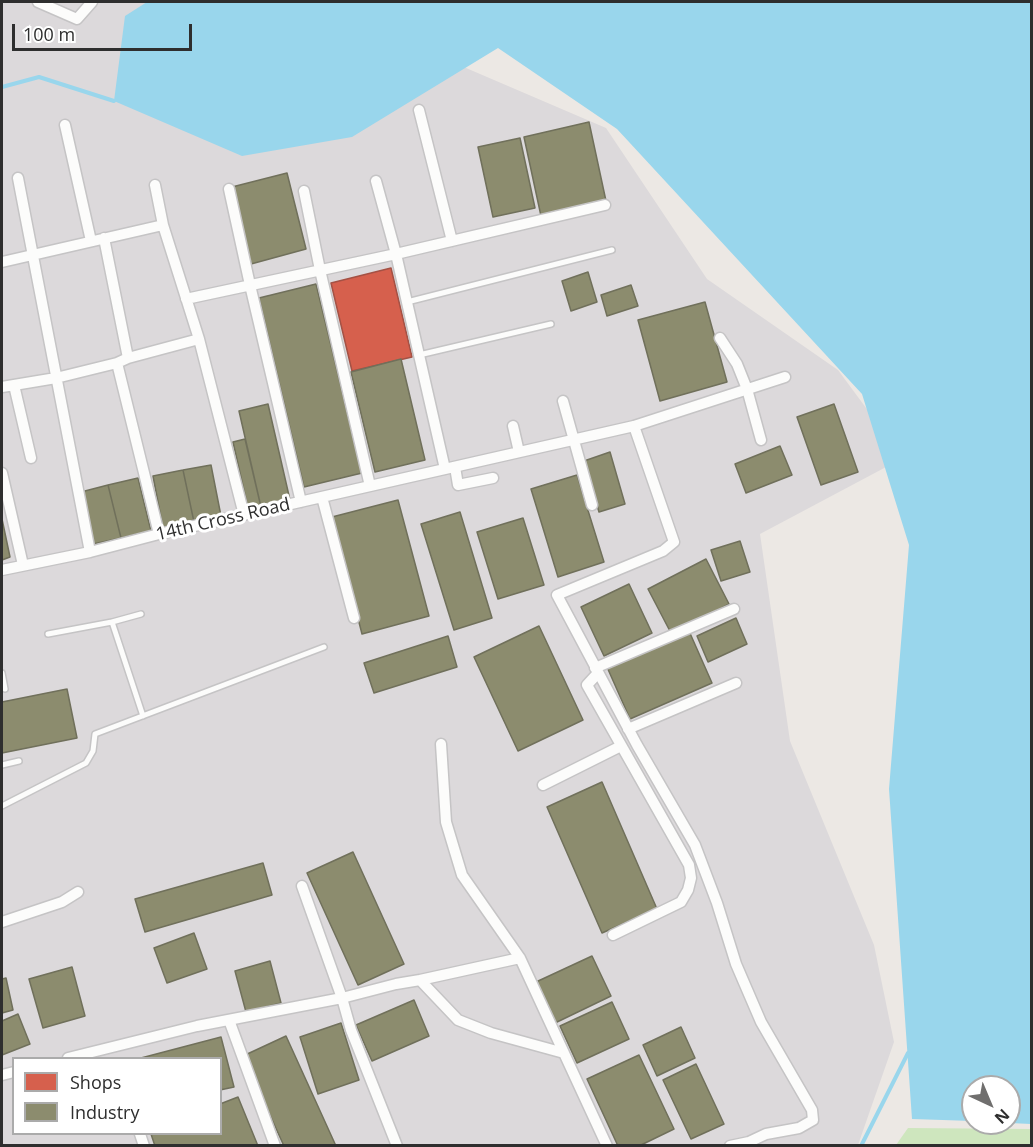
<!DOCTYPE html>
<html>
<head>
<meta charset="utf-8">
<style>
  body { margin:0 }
  #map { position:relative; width:1033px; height:1147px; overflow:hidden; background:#ece8e4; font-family:"Open Sans",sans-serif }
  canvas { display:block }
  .frame { position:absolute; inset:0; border:3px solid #2e2e2e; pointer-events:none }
  .legend { position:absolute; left:12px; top:1057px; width:210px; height:78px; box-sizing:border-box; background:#fff; border:2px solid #ababab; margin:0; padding:8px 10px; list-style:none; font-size:18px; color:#2e2e2e }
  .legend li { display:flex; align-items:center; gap:12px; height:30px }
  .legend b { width:30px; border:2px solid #ababab }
  .north { position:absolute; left:961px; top:1075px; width:60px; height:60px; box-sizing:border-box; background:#fff; border:2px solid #ababab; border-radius:50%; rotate:136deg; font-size:16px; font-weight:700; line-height:24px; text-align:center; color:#2e2e2e }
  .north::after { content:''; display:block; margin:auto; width:21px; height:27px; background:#706f6e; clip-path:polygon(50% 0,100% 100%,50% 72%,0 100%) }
  .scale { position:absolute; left:12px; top:24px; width:180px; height:27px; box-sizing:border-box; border:3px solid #2e2e2e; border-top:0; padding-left:8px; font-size:18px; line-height:21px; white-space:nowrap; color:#2e2e2e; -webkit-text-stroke:4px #fff; paint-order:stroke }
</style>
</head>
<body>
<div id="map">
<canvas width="1033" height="1147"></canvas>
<div class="frame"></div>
<ul class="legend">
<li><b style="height:16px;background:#d6604d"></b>Shops</li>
<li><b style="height:16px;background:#8c8c6e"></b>Industry</li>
</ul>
<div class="north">N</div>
<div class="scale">100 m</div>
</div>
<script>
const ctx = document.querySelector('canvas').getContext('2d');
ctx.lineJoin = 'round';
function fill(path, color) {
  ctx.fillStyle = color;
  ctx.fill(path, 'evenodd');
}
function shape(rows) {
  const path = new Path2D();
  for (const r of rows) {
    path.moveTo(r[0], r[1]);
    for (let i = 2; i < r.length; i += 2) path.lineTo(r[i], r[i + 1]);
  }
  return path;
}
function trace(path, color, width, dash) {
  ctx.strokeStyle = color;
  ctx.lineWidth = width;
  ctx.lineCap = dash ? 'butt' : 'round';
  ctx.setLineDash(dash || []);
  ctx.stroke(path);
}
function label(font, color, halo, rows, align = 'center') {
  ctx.font = font + ' "Open Sans",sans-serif';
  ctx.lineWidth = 6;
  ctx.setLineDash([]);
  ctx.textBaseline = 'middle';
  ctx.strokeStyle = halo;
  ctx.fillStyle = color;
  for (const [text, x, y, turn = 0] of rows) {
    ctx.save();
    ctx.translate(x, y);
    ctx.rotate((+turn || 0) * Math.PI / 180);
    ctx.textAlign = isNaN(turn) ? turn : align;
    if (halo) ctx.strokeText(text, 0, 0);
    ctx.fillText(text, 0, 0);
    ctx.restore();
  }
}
const industrial = shape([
  [2,2,312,2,606,128,707,279,838,370,903,458,760,534,790,741,874,945,894,1042,858,1145,2,1146],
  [14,1058,220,1058,220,1134,14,1134]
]);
const green = shape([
  [908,1128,1031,1129,1031,1145,896,1145]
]);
const water = shape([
  [147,2,1031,2,1031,1124,1009,1123,1009,1087,973,1087,973,1121,912,1119,889,789,909,545,862,394,617,129,498,48,352,137,242,156,114,101,125,16]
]);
const shops = shape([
  [391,268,412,357,352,371,331,283,391,268]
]);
const industry = shape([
  [589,122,606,201,541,216,524,137,589,122],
  [520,138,535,208,493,217,478,147,520,138],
  [287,173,306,249,251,264,232,187,287,173],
  [588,272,597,302,571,311,562,281,588,272],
  [316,284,362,473,304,487,259,298,316,284],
  [631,285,638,306,607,316,601,295,631,285],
  [705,302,727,382,660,401,638,320,705,302],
  [401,359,425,460,375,472,351,372,401,359],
  [268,404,290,500,261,507,239,411,268,404],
  [834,404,858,472,821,485,797,417,834,404],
  [245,439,261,507,248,508,233,442,245,439],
  [780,446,792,475,746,493,735,464,780,446],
  [610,452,625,504,599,512,584,461,610,452],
  [211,465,221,516,194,522,183,470,211,465],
  [183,470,194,522,163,528,153,476,183,470],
  [577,475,604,562,558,577,531,489,577,475],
  [138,478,151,531,121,538,108,485,138,478],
  [108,485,121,538,93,544,81,492,108,485],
  [398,500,429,616,362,634,332,517,398,500],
  [460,512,492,618,454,630,421,524,460,512],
  [523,518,544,585,498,599,477,532,523,518],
  [2,519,10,557,2,560,2,519],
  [740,541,750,572,721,581,711,550,740,541],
  [706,559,729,604,672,635,648,589,706,559],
  [629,584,652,633,604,656,581,607,629,584],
  [736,618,747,644,708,662,697,636,736,618],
  [539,626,583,720,518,751,474,657,539,626],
  [689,631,712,683,630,719,607,667,689,631],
  [448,636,457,667,374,693,364,663,448,636],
  [67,689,77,738,2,753,2,702,67,689],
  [602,782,657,909,602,933,547,807,602,782],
  [353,852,404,964,358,985,307,873,353,852],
  [263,863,272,895,145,932,135,899,263,863],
  [194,933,207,969,167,983,154,948,194,933],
  [592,956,611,996,555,1023,536,982,592,956],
  [270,961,281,1003,246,1012,235,971,270,961],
  [72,967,85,1016,43,1028,29,979,72,967],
  [6,978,13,1010,2,1013,2,979,6,978],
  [414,1000,429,1036,372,1061,356,1025,414,1000],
  [612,1002,629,1039,577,1063,560,1026,612,1002],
  [18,1014,30,1044,2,1055,2,1021,18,1014],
  [341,1023,359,1080,318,1094,300,1037,341,1023],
  [681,1027,695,1058,657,1076,643,1045,681,1027],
  [286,1036,336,1146,284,1146,243,1056,286,1036],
  [221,1037,234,1087,220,1090,220,1058,141,1058,221,1037],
  [639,1055,674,1129,639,1146,618,1146,587,1079,639,1055],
  [696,1064,724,1124,691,1139,663,1080,696,1064],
  [238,1097,258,1146,155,1146,151,1134,220,1134,220,1104,238,1097]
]);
const stream = shape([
  [2,87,39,77,114,101],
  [861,1146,908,1053]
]);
const service = shape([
  [407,302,612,250],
  [419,355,551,324],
  [112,622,141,614],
  [48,634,112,622,143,716],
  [2,673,5,689],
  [2,765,19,761],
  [2,806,86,763,93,751,95,734,324,647]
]);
const minor = shape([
  [38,2,77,19,92,2],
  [419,110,452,241],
  [65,125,91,241],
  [18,178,90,552],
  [376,181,396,254,445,469],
  [155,185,163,225,199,339,244,515],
  [229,189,250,285,301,502],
  [304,191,320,270,370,486],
  [104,238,128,358],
  [2,262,163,225],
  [186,299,396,254,605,205],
  [720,338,737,364,747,389,761,440],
  [117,363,159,534],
  [14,385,31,458],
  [2,387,56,378,117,363,128,358,199,339],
  [563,401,592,505],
  [513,426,519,452],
  [634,426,674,542,663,551,557,595,637,745,695,845,717,903,736,964,761,1022,812,1110,813,1120,799,1128,766,1134,749,1142,730,1146],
  [455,467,458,485,493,478],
  [2,473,23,565],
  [322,497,354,618],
  [2,570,90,552,159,534,634,426,785,377],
  [595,668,734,609],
  [598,673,587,685,689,865,691,878,688,890,681,902,613,935],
  [628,729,736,683],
  [441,744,446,822,462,875,520,958,607,1146],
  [543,785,621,746],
  [302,886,342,998,351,1030,397,1146],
  [2,922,62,902,78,892],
  [420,980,520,958],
  [229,1020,275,1146],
  [68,1058,197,1026,342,998,396,984,420,980,458,1020,491,1033,564,1053],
  [2,1075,14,1072],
  [140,1134,144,1146]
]);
const streetNames = [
  ["14th Cross Road",223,520,-13]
];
fill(industrial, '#dcd9db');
fill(green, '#cee6be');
fill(water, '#99d6ec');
fill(shops, '#d6604d');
trace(shops, '#a45144', 1.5);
fill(industry, '#8c8c6e');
trace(industry, '#70705b', 1.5);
trace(stream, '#99d6ec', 4);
trace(service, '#c5c4c5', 8);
trace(minor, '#c5c4c5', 13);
trace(service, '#fcfcfb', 5);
trace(minor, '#fcfcfb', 10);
label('18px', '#2e2e2e', '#fff', streetNames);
</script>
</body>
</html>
